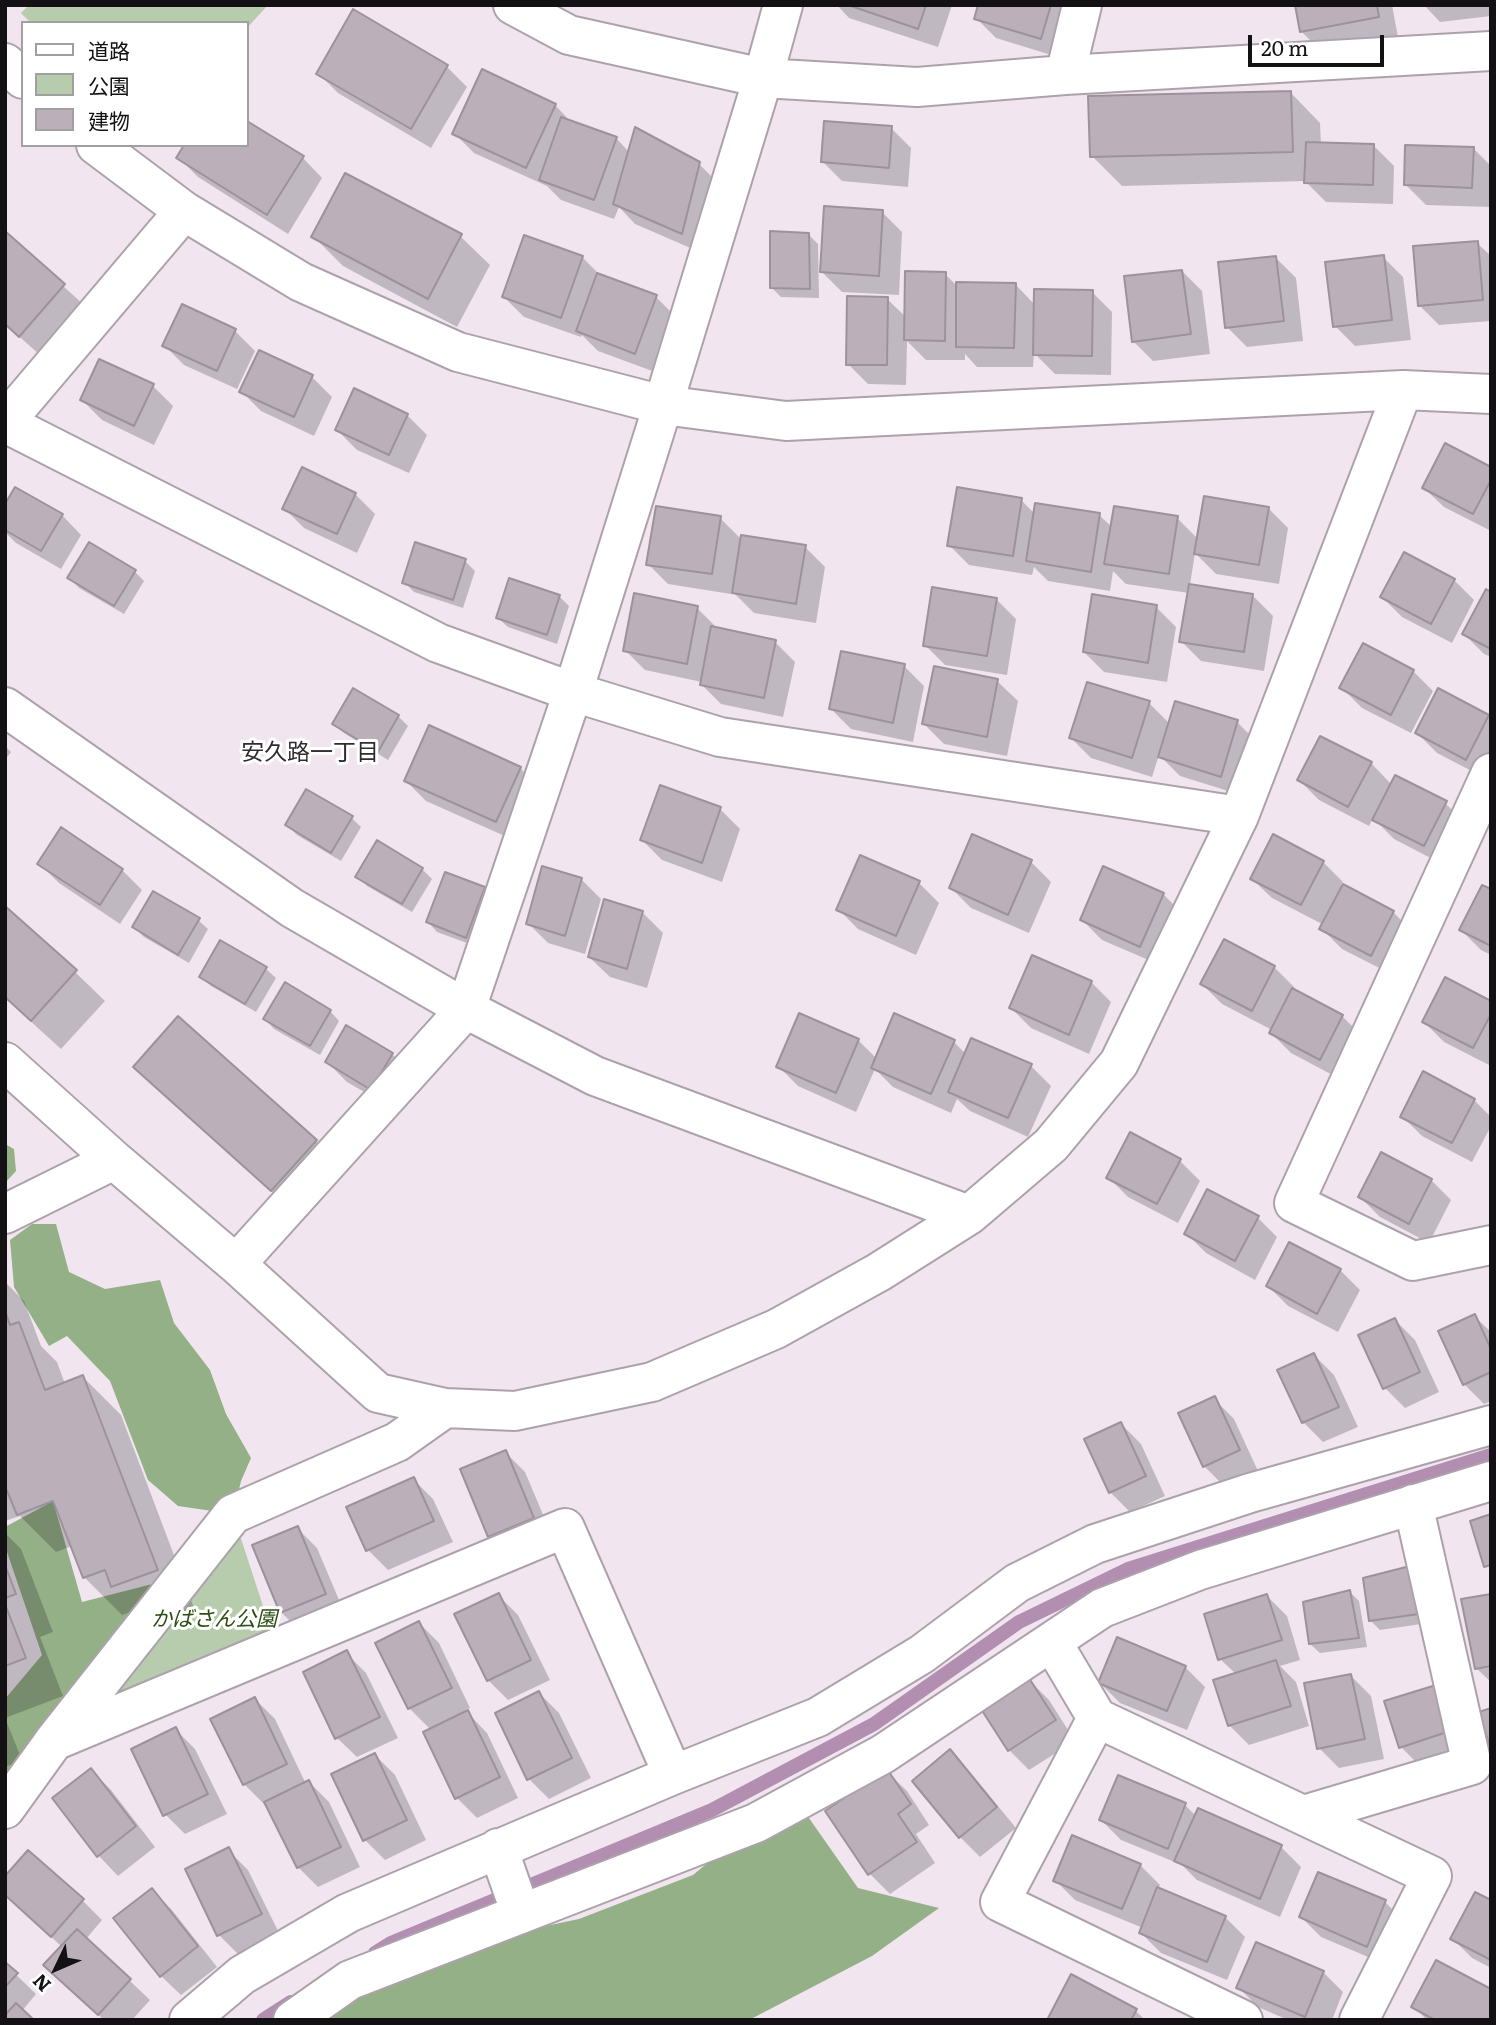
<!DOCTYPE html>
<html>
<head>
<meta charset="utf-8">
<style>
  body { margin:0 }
  #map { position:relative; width:1496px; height:2025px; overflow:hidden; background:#f1e6f0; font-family:Literata,"Noto Sans JP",serif }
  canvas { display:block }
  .frame { position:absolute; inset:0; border:7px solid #141114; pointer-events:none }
  .legend { position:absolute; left:21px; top:21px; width:228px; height:126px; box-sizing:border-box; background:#fff; border:2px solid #a1a0a1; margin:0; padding:9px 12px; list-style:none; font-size:21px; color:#141114 }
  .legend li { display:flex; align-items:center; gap:14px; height:35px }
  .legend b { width:35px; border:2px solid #a1a0a1 }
  .north { position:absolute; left:21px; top:1934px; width:70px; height:70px; -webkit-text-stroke:5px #fff; paint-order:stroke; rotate:226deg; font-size:19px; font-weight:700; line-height:28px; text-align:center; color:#141114 }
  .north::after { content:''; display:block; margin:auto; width:24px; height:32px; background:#141114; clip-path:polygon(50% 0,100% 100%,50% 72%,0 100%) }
  .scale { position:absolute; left:1248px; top:35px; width:136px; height:32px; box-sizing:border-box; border:4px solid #141114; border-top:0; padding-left:9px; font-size:21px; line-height:24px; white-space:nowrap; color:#141114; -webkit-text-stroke:5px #fff; paint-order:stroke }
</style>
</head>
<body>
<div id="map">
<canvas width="1496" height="2025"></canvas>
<div class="frame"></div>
<ul class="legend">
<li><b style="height:9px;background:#fff"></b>道路</li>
<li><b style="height:19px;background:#b6ccac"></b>公園</li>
<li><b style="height:19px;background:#bbb0ba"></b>建物</li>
</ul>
<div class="north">N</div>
<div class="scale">20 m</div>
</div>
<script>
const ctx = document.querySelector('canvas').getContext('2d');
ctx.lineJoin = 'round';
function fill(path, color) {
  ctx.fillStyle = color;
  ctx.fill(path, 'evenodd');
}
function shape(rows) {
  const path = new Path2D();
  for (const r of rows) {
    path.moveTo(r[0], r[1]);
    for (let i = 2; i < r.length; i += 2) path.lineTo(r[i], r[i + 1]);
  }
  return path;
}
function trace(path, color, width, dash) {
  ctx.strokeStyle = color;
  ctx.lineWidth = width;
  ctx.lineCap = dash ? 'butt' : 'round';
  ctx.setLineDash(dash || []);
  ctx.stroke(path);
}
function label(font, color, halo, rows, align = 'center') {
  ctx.font = font + ' Literata,"Noto Sans JP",serif';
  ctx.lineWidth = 6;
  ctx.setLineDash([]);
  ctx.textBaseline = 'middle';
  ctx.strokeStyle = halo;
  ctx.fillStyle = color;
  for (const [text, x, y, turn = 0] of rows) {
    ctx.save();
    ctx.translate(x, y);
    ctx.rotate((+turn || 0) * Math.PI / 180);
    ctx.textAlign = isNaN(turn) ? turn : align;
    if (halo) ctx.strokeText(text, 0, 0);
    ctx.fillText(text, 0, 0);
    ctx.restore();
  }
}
const green = shape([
  [29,5,268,5,247,28,247,23,31,23,21,13],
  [233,1514,277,1649,54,1741]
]);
const forest = shape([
  [5,1144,14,1149,16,1171,5,1183],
  [32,1224,56,1224,69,1272,105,1289,160,1280,174,1323,210,1370,226,1414,251,1458,241,1481,233,1514,178,1506,148,1480,110,1381,67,1336,49,1346,14,1287,10,1240],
  [53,1501,82,1602,164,1581,5,1800,5,1699,42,1655,5,1546,5,1527],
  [797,1801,858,1888,939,1908,872,1956,749,2020,293,2020,426,1951,579,1919,693,1875,756,1823]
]);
const shadow = shape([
  [837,5,952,5,938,47,849,18],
  [980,5,1077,5,1061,58,996,38,976,18],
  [1296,5,1392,5,1398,37,1321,51,1301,31],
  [1424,5,1491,5,1491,16,1440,22],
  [354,11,447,67,467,87,431,148,338,93,318,73],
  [1291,93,1320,123,1321,144,1374,146,1394,166,1393,204,1326,202,1305,181,1122,186,1092,156],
  [555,105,572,123,616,138,629,152,699,164,719,184,702,253,635,224,619,207,614,219,561,200,547,186,474,153,454,133],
  [247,123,303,158,322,178,288,234,198,177,178,157,247,145],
  [891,128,911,148,908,187,842,181,822,161],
  [1473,148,1491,166,1491,207,1426,205,1406,185],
  [882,212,902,232,899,295,842,292,822,272],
  [5,233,84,305,40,355,5,324],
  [808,234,818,244,819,298,781,297,771,287],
  [460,236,490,265,457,327,343,266,314,237],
  [1477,243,1491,256,1491,321,1439,325,1419,305],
  [582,257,601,276,656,297,676,317,655,372,598,351,582,335,581,337,524,317,504,297],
  [1383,257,1403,277,1411,340,1355,346,1335,326],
  [1276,258,1296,278,1303,341,1247,347,1227,327],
  [1182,271,1202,291,1210,354,1153,361,1133,341],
  [945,274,958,287,1015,284,1035,305,1092,292,1112,312,1111,375,1055,374,1034,353,1033,367,977,367,965,354,965,360,926,360,907,341,906,385,868,384,848,364,887,299,906,317],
  [235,331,255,351,237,389,184,365,164,345],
  [312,377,332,397,314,436,261,411,241,391],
  [153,386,173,406,154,445,102,420,82,400],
  [407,415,427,435,409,473,357,450,337,430],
  [1491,469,1491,531,1444,507,1424,488],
  [355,494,375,514,357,553,304,528,284,508],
  [1021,500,1035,514,1099,515,1112,527,1177,518,1198,539,1268,508,1288,528,1279,584,1216,574,1195,553,1190,585,1253,596,1273,616,1264,671,1201,661,1181,641,1189,593,1126,584,1113,571,1110,591,1048,581,1034,567,1032,575,969,565,949,545],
  [5,507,62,515,81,535,61,569,16,543,5,532],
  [720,518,742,540,805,547,825,567,816,623,754,613,732,591,731,594,668,584,648,564],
  [465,561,475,571,463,608,414,592,404,582],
  [134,571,144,581,124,614,79,588,70,578],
  [1454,580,1474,600,1452,643,1402,617,1382,597],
  [1491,594,1491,657,1484,654,1464,634],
  [559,596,569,606,557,644,508,627,498,618],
  [996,599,1016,619,1007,675,945,665,925,645],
  [1156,607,1176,627,1167,682,1104,672,1084,652],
  [697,608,717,628,775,642,795,662,783,717,721,704,701,684,702,682,645,670,625,650],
  [904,666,924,686,913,742,851,729,831,709],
  [1413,671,1433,691,1411,733,1362,708,1342,688],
  [997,681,1018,701,1007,756,944,744,924,724],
  [354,690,398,716,408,726,388,760,344,733,334,724],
  [1149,703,1170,724,1237,722,1257,742,1241,795,1180,776,1159,755,1152,777,1091,758,1071,738],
  [1488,717,1491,719,1491,770,1487,779,1437,753,1417,733],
  [5,746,11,752,5,760],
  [1371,763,1392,785,1445,803,1465,823,1444,865,1394,839,1373,818,1369,826,1319,800,1299,780],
  [520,768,540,788,516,841,426,801,406,781],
  [661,787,720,809,740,829,722,882,662,860,642,840],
  [352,818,361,827,341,861,297,835,287,825],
  [62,829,122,870,142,890,120,924,59,883,39,863],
  [973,836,1031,862,1051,882,1029,933,971,908,951,888],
  [1323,862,1343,882,1341,885,1393,912,1413,932,1391,974,1342,949,1322,929,1324,925,1272,898,1252,879],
  [422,869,432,879,412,912,367,886,358,876],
  [581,879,601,899,585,954,548,943,528,923],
  [919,883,939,903,916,955,858,929,838,909],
  [484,888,494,898,475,946,437,932,428,922],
  [1491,891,1491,955,1481,950,1461,930],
  [1163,894,1183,914,1160,965,1102,940,1082,920],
  [605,901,643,913,663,933,647,988,610,977,589,957],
  [5,908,75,972,105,1001,61,1049,5,998],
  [198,920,208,929,189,963,144,937,134,927],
  [1274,967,1294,987,1293,990,1342,1016,1362,1036,1340,1079,1291,1053,1271,1033,1272,1030,1222,1004,1202,984],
  [266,969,276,978,256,1012,211,986,201,977],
  [1091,982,1111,1002,1089,1054,1031,1028,1011,1008],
  [1491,1003,1491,1066,1444,1042,1424,1022],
  [330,1011,339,1021,320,1055,274,1029,265,1019],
  [858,1040,877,1059,954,1042,966,1054,1031,1066,1051,1086,1028,1137,970,1111,957,1099,951,1113,893,1087,875,1069,856,1112,798,1086,778,1066],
  [392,1054,412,1074,392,1108,347,1082,327,1062],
  [135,1066,316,1141,345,1170,302,1219,165,1096],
  [1474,1100,1491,1117,1491,1126,1472,1162,1422,1136,1402,1116],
  [1180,1161,1200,1181,1178,1223,1128,1197,1108,1177],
  [1431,1180,1451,1200,1429,1243,1380,1217,1360,1197],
  [1257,1217,1277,1237,1255,1280,1206,1253,1186,1233],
  [1340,1270,1360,1290,1338,1332,1288,1306,1268,1286],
  [5,1282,24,1301,41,1346,57,1362,65,1384,83,1377,121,1415,194,1608,150,1624,136,1610,122,1615,84,1577,72,1546,56,1552,20,1516,5,1521],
  [1474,1316,1491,1332,1491,1401,1484,1404,1464,1384],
  [1395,1320,1415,1340,1439,1392,1405,1408,1385,1388],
  [1314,1355,1334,1375,1358,1427,1323,1442,1303,1422],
  [1214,1399,1234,1419,1258,1471,1224,1486,1204,1466],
  [1121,1424,1141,1444,1165,1496,1130,1512,1110,1492],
  [505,1452,525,1472,553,1538,510,1556,490,1536,462,1470],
  [413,1479,433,1499,453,1542,388,1570,368,1550],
  [297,1528,317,1548,345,1614,301,1632,281,1612],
  [5,1533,21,1549,53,1632,40,1637,63,1696,5,1718],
  [1410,1568,1428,1623,1380,1630,1370,1620],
  [1350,1592,1359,1601,1367,1647,1320,1653,1310,1644],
  [498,1595,518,1615,550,1680,508,1700,488,1680],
  [1491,1595,1491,1682,1477,1669],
  [1267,1596,1287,1616,1300,1660,1280,1666,1296,1682,1309,1726,1249,1745,1229,1725,1236,1674,1220,1659],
  [419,1623,439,1643,470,1708,465,1710,487,1733,518,1798,477,1818,457,1798,431,1730,409,1708],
  [346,1653,366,1673,398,1738,357,1757,337,1738],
  [1185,1667,1205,1687,1187,1730,1120,1703,1100,1683],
  [1351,1676,1371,1696,1384,1759,1339,1768,1319,1748],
  [1029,1680,1049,1700,1075,1741,1029,1770,1009,1750],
  [1435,1687,1469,1751,1421,1767,1401,1747],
  [539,1693,559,1713,591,1778,549,1799,529,1779],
  [255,1699,275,1719,306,1784,309,1782,329,1802,360,1867,318,1887,298,1867,267,1803,264,1804,244,1784],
  [5,1718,22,1760,5,1767],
  [175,1729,195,1749,227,1814,185,1834,165,1814],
  [950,1752,970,1772,1016,1828,980,1857,960,1837,914,1781],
  [375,1755,395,1775,426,1840,385,1860,365,1840,333,1775],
  [91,1770,111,1790,155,1847,118,1876,99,1856],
  [887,1772,907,1791,929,1825,916,1834,935,1863,890,1894,870,1874],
  [1185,1805,1196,1816,1199,1810,1281,1847,1301,1867,1280,1917,1197,1880,1182,1865,1121,1840,1101,1820],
  [228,1850,248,1870,280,1935,239,1955,219,1935],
  [1140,1865,1160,1885,1158,1889,1225,1917,1245,1937,1227,1980,1161,1953,1141,1933,1143,1928,1075,1900,1055,1880],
  [152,1890,172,1910,217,1967,181,1995,161,1976],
  [83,1901,102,1920,86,1939,150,2000,132,2020,104,2020,66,1985,62,1947,18,1906],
  [1385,1902,1405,1922,1387,1965,1321,1937,1301,1917],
  [1491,1902,1491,1968,1472,1958,1452,1938],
  [5,1964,36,1994,22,2011,5,2020],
  [1323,1972,1343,1992,1332,2020,1288,2020,1258,2007,1238,1987],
  [1491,1991,1491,2020,1427,2020,1413,2006],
  [1136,2011,1145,2020,1049,2020]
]);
const stream = shape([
  [375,1953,391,1943,712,1810,874,1724,1019,1622,1128,1569,1491,1455],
  [263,2020,291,2002]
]);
const building = shape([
  [848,5,926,5,918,29,848,5],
  [978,5,1051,5,1041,39,974,19,978,5],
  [1295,5,1377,5,1379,17,1300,32,1295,5],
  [353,9,448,65,411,129,316,74,353,9],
  [482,69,556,104,526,168,452,134,482,69],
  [1291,91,1293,152,1090,157,1088,96,1291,91],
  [561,117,617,137,594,200,539,180,561,117],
  [247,121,304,156,267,215,176,158,184,145,247,145,247,121],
  [824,121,892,126,889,168,821,162,824,121],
  [635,127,700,162,682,234,613,204,635,127],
  [1306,142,1374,144,1373,185,1304,183,1306,142],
  [1405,145,1474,147,1472,188,1404,185,1405,145],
  [345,173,462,234,428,299,311,237,345,173],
  [824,206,883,210,879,276,820,272,824,206],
  [5,231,65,284,19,337,5,324,5,231],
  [770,231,809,233,810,289,770,288,770,231],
  [524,235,583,256,561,318,502,297,524,235],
  [1478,241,1483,300,1418,306,1413,246,1478,241],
  [1384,255,1392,320,1333,327,1325,262,1384,255],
  [1276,256,1284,321,1225,328,1218,262,1276,256],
  [1182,270,1191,334,1132,342,1124,276,1182,270],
  [905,271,946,272,945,341,904,340,905,271],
  [597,273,657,295,635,354,576,331,597,273],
  [956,282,1016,283,1014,348,956,347,956,282],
  [1034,289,1093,290,1092,356,1033,355,1034,289],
  [847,296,888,297,887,365,846,365,847,296],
  [182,304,236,329,217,371,162,346,182,304],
  [259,350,313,375,294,417,239,392,259,350],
  [99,359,154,384,134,426,80,400,99,359],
  [354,388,408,414,389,455,335,430,354,388],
  [1445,443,1491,467,1491,480,1473,514,1422,488,1445,443],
  [302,467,356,493,337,534,282,509,302,467],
  [15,487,63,514,41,551,5,530,5,504,15,487],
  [957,487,1022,498,1013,556,947,546,957,487],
  [1204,496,1269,507,1259,565,1194,554,1204,496],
  [1035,503,1100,513,1091,572,1026,561,1035,503],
  [656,506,721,516,712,574,646,565,656,506],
  [1114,506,1178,516,1169,574,1104,564,1114,506],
  [741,535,806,545,796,604,732,593,741,535],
  [89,542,136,570,114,606,67,578,89,542],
  [415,542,466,559,453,600,402,583,415,542],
  [1404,552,1455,579,1431,624,1380,597,1404,552],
  [509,578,560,595,547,635,496,618,509,578],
  [1189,584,1253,594,1244,652,1179,642,1189,584],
  [932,587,997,598,987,656,923,646,932,587],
  [1486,589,1491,592,1491,649,1462,634,1486,589],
  [634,593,698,606,687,664,623,651,634,593],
  [1092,594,1157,605,1148,663,1083,652,1092,594],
  [711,626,776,640,764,698,700,685,711,626],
  [1363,643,1414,670,1391,715,1339,688,1363,643],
  [841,651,905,664,893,723,829,709,841,651],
  [934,666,998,679,987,737,922,724,934,666],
  [1087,682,1150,701,1132,758,1069,738,1087,682],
  [353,688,399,715,378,752,332,724,353,688],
  [1438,688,1489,715,1466,760,1415,733,1438,688],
  [1175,701,1238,720,1221,777,1158,757,1175,701],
  [429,725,521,767,496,822,404,781,429,725],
  [1320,736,1372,762,1348,807,1297,780,1320,736],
  [1395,775,1447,801,1424,846,1372,820,1395,775],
  [660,785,721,807,702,863,640,840,660,785],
  [306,789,353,816,331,853,285,825,306,789],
  [61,827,123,869,100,905,37,864,61,827],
  [972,834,1032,860,1008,915,949,888,972,834],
  [1273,834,1324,861,1301,905,1250,879,1273,834],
  [377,840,423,868,402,904,355,877,377,840],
  [860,855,920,881,896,936,836,910,860,855],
  [542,866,582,878,565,936,526,924,542,866],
  [1103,866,1164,893,1140,947,1080,920,1103,866],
  [445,872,485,887,466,938,426,922,445,872],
  [1343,884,1394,911,1371,956,1319,929,1343,884],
  [1482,885,1491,889,1491,946,1459,930,1482,885],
  [153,891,200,918,178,955,132,927,153,891],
  [604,899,643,911,627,969,588,957,604,899],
  [5,906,77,970,31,1021,5,997,5,906],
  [1224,939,1275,966,1252,1011,1200,984,1224,939],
  [220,940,267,967,245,1004,199,977,220,940],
  [1032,955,1092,981,1069,1035,1009,1008,1032,955],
  [1445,977,1491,1001,1491,1014,1473,1048,1422,1022,1445,977],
  [285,982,331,1010,310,1046,263,1019,285,982],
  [1292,988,1343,1015,1320,1060,1269,1033,1292,988],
  [799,1013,859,1039,836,1093,776,1067,799,1013],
  [894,1013,955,1040,931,1094,871,1068,894,1013],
  [178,1016,317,1140,271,1191,133,1067,178,1016],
  [346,1025,393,1053,371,1090,325,1062,346,1025],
  [971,1038,1032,1064,1008,1118,948,1092,971,1038],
  [1423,1071,1475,1099,1452,1143,1400,1117,1423,1071],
  [1130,1132,1181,1159,1157,1204,1106,1178,1130,1132],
  [1381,1152,1432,1179,1409,1224,1358,1197,1381,1152],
  [1207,1189,1259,1216,1235,1261,1184,1234,1207,1189],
  [1289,1242,1341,1269,1317,1314,1266,1286,1289,1242],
  [5,1311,10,1325,19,1322,45,1390,83,1375,158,1570,111,1587,105,1570,83,1578,53,1501,17,1515,5,1486,5,1311],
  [1475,1314,1491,1349,1491,1372,1463,1385,1438,1331,1475,1314],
  [1395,1318,1420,1372,1383,1389,1358,1335,1395,1318],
  [1314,1353,1339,1407,1302,1423,1277,1370,1314,1353],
  [1215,1396,1240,1450,1203,1467,1178,1413,1215,1396],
  [1121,1422,1146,1476,1109,1493,1084,1439,1121,1422],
  [506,1450,534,1518,488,1537,460,1469,506,1450],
  [414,1477,434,1521,366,1551,346,1507,414,1477],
  [1491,1514,1491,1565,1484,1567,1470,1521,1491,1514],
  [298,1526,326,1594,280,1613,252,1545,298,1526],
  [5,1565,16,1594,5,1598,5,1565],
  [1410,1566,1419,1614,1369,1621,1363,1578,1410,1566],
  [1350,1590,1359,1638,1309,1644,1303,1602,1350,1590],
  [499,1593,531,1660,487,1681,454,1614,499,1593],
  [1267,1594,1282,1640,1218,1660,1204,1614,1267,1594],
  [1491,1594,1491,1666,1475,1669,1461,1599,1491,1594],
  [5,1604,26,1658,5,1666,5,1604],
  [419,1621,452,1688,408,1709,375,1643,419,1621],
  [1117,1637,1186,1666,1167,1711,1098,1683,1117,1637],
  [347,1650,380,1717,335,1739,303,1672,347,1650],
  [1276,1660,1291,1706,1228,1726,1213,1680,1276,1660],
  [1351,1674,1365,1739,1317,1749,1304,1683,1351,1674],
  [1029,1678,1056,1720,1008,1751,981,1709,1029,1678],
  [1436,1685,1450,1731,1399,1748,1384,1701,1436,1685],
  [539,1691,572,1758,527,1780,495,1713,539,1691],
  [255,1697,287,1764,243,1785,210,1719,255,1697],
  [1491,1708,1491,1750,1479,1712,1491,1708],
  [468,1710,500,1777,455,1799,423,1732,468,1710],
  [176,1727,208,1794,163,1816,131,1749,176,1727],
  [950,1749,997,1807,959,1838,912,1781,950,1749],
  [375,1753,407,1820,363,1841,331,1774,375,1753],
  [91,1768,136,1826,97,1857,52,1798,91,1768],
  [887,1769,911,1804,898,1814,917,1842,868,1875,825,1811,887,1769],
  [1118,1775,1186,1803,1168,1849,1099,1820,1118,1775],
  [309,1780,341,1847,297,1868,264,1802,309,1780],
  [1198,1808,1282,1845,1260,1899,1174,1861,1198,1808],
  [1072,1835,1141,1864,1122,1909,1053,1881,1072,1835],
  [229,1847,262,1914,217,1936,185,1869,229,1847],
  [28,1850,84,1899,51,1937,5,1895,5,1876,28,1850],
  [1318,1872,1386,1900,1367,1947,1299,1917,1318,1872],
  [1157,1887,1226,1916,1207,1962,1139,1933,1157,1887],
  [152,1888,198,1946,160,1977,113,1918,152,1888],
  [1475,1892,1491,1900,1491,1960,1450,1939,1475,1892],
  [77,1929,131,1979,98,2015,43,1965,77,1929],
  [1256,1942,1324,1971,1305,2017,1236,1988,1256,1942],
  [1436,1960,1491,1989,1491,2017,1489,2020,1435,2020,1411,2007,1436,1960],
  [5,1962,18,1973,5,1987,5,1962],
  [1071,1974,1137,2009,1131,2020,1047,2020,1071,1974],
  [16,2003,34,2020,5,2020,5,2015,16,2003]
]);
const minor = shape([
  [513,5,569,35,763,78,917,87,1065,75,1082,5],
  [5,63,23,79],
  [1065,75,1491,51],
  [96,145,184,211,301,282,458,352,663,405,786,421,1403,390,1491,394],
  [5,422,184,211],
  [5,423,438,643,573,692,720,737,1239,816],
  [5,707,292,908,466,1009,595,1076,969,1215],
  [1491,773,1294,1203,1413,1261,1491,1245],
  [5,1062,114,1160,236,1264,378,1393,445,1408,515,1411,652,1382,776,1329,879,1272,969,1215,1051,1145,1119,1063,1239,816,1403,390],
  [5,1214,114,1160],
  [236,1264,466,1009,573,692,663,405,763,78,783,5],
  [1052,1642,1097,1718,1432,1876,1359,2020],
  [1097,1718,1000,1902,1243,2020],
  [54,1741,565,1528,673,1775],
  [5,1809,54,1741,233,1514,397,1442,445,1408],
  [1304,1815,1472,1765,1413,1504],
  [498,1848,521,1914],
  [189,2020,242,1975,348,1913,673,1775,818,1717,922,1654,1017,1583,1095,1544,1250,1493,1491,1425],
  [293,2020,350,1980,756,1823,883,1754,1102,1608,1200,1570,1491,1481]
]);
const parkNames = [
  ["かばさん公園",214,1620]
];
const neighbourhoodNames = [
  ["安久路一丁目",310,753]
];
fill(green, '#b6ccac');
fill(forest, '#94b087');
fill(shadow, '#0003');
trace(stream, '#b28eb1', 14);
fill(building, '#bbb0ba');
trace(building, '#9c929b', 2);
trace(minor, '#ada2ac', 42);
trace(minor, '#fff', 38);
label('italic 21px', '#294d13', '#fff', parkNames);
label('23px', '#322a31', '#fff', neighbourhoodNames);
</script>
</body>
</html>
